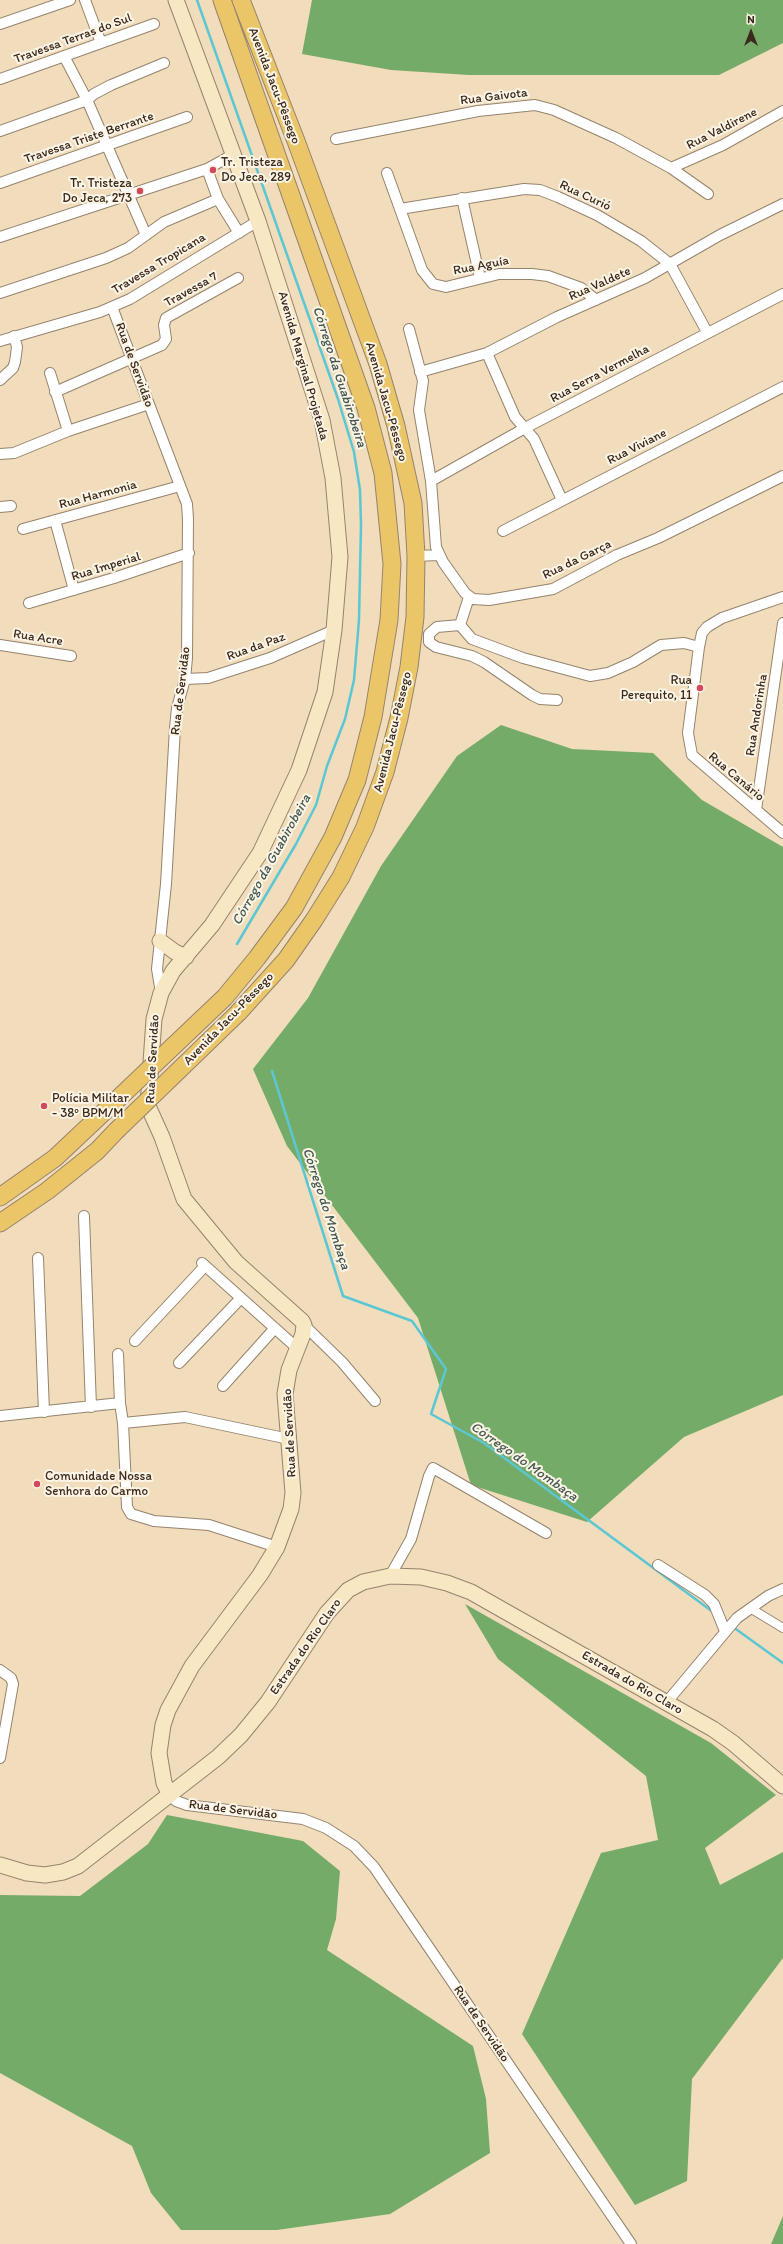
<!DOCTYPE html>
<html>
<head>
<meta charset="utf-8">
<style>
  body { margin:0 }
  #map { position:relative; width:783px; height:2244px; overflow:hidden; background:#f1dcbc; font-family:Itim,sans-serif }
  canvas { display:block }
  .north { position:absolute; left:731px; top:12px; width:40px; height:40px; -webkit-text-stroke:3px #fcf5e5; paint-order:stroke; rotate:0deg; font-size:11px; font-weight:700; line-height:16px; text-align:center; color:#3b2a1e }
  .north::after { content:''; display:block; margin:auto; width:14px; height:18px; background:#3b2a1e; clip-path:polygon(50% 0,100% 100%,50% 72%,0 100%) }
</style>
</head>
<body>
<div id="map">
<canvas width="783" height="2244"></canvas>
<div class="north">N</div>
</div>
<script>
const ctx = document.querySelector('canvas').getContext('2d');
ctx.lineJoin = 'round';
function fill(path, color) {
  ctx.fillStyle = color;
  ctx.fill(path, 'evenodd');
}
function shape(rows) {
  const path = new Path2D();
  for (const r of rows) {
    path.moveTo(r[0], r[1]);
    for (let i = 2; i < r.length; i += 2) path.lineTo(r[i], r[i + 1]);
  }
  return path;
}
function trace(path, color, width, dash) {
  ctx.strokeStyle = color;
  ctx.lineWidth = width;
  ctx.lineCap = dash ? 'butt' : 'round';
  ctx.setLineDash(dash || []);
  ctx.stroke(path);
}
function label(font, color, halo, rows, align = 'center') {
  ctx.font = font + ' Itim,sans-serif';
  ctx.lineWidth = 4;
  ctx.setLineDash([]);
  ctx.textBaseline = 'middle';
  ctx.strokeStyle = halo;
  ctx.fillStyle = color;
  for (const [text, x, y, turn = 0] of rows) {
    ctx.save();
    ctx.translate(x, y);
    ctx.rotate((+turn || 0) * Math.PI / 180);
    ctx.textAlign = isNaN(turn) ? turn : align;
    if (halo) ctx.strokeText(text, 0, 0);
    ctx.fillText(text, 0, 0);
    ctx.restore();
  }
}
const forest = shape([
  [312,0,783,0,783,43,719,75,469,75,391,70,302,54],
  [501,725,572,749,653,753,702,800,783,847,783,1395,684,1437,587,1522,471,1485,418,1318,287,1146,253,1069,308,998,381,866,457,756],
  [465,1604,711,1743,776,1795,705,1848,720,1885,783,1852,783,1958,692,2079,687,2181,635,2205,522,2034,601,1853,658,1840,646,1776,498,1659],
  [167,1815,303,1841,340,1871,336,1919,327,1950,473,2046,486,2099,490,2153,390,2214,277,2230,181,2230,151,2193,132,2146,0,2073,0,1895,80,1896,148,1844],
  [783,2216,783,2244,771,2244]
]);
const stream = shape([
  [197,0,338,399,354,452,360,490,361,525,359,620,354,680,345,719,327,766,316,805,296,844,237,944],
  [272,1071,343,1296,412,1321,446,1369,431,1414,484,1443,713,1612],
  [733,1627,783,1663]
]);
const pedestrian = shape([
  [750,1608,783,1628]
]);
const minor = shape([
  [85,0,101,43],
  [0,24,70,0],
  [65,58,87,100,146,235],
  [0,79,154,24],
  [0,131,87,100,94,94,111,85,164,63],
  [336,139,478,111,535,105,554,110,616,138,671,168,708,194],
  [671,168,723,145,783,111],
  [207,169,218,199,239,233],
  [387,173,422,270,433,284,446,287,499,274,532,274,548,276,581,288,596,300],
  [0,183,187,117],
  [462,198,480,278],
  [400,209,524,189,540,190,558,197,597,215,641,241,670,264,707,332],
  [0,237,207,169,234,154],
  [0,293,106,258,128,248,164,222,218,199],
  [112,307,187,504,188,519,187,658,185,679,177,708,175,728,166,884,157,969,161,993],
  [409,329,423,381,419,410,431,481,436,547,443,562,465,593,473,599,489,600,553,589,617,555,658,538,783,476],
  [0,341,100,312,130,299,258,221],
  [487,353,515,417,534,439,562,500],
  [420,372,487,353,557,317,645,278,720,235,783,204],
  [50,373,68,431],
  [0,380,13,368,15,362,17,347,14,336],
  [55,392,162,345,166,339,164,325,166,318,238,278],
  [0,454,14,453,68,431,149,404],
  [431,481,525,428,783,294],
  [0,507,11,506],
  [55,520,74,590],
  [23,529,180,486],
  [503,531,783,387],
  [416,556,438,555],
  [469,597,460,625,472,639,523,658,590,676,608,673,633,662,661,645,684,643,699,647],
  [783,597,722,618,707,627,702,633,699,647,688,733,692,755,783,833],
  [29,603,114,578,189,553],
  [460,625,437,627,429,634,429,642,436,647,472,656,484,662,532,695,540,699,557,700],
  [0,645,71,656],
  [185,679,208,678,270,658,334,630],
  [756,810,783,623],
  [84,1216,91,1407],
  [38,1258,44,1412],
  [202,1263,297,1348],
  [304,1325,342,1362,375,1401],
  [135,1341,205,1266],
  [118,1354,120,1403],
  [179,1363,241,1298],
  [223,1386,275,1328],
  [0,1416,120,1403,123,1423,127,1507,131,1514,154,1521,209,1525,277,1547],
  [123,1423,185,1417,289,1439],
  [658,1565,705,1595,714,1604,725,1631],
  [390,1576,411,1539,429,1476,433,1468,546,1533],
  [0,1670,11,1678,13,1684,0,1758],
  [666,1703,737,1618,768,1596,783,1589],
  [170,1795,176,1801,187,1805,303,1819,326,1828,354,1846,374,1867,631,2244]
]);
const secondary = shape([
  [160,941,175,952,186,957],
  [170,1795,164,1783,159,1753,163,1725,168,1710,192,1666,260,1575,277,1547,291,1509,293,1493,285,1394,289,1370,303,1334,304,1325,302,1321,236,1262,184,1199,162,1137,148,1106,154,1019,161,993,173,971,212,925,260,853,299,770,325,692,334,630,340,557,333,478,322,420,258,221,176,0],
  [0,1865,27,1873,45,1875,63,1872,78,1866,218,1757,241,1735,268,1702,327,1613,348,1590,363,1582,390,1576,421,1577,447,1583,471,1592,713,1729,733,1743,783,1786]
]);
const trunk = shape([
  [222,0,366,408,383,473,392,564,389,620,373,717,357,780,333,837,294,908,257,958,225,997],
  [238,1013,286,960,314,920,341,877,365,827,385,772,399,718,409,667,415,617,416,556,413,503,396,426,378,364,296,141,241,0],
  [0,1197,55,1158,123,1094],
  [0,1223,47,1191,97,1151,116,1131]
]);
const trunkBridge = shape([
  [123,1094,225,997],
  [116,1131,238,1013]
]);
const markers = [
  [213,170,4,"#d1495b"],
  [140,191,4,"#d1495b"],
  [700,688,4,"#d1495b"],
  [44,1106,4,"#d1495b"],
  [37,1484,4,"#d1495b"]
];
const streetNames = [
  ["Travessa Terras do Sul",73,39,-20],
  ["Avenida Jacu-Pêssego",274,86,69],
  ["Rua Gaivota",494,97,-7],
  ["Rua Valdirene",722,129,-27],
  ["Travessa Triste Berrante",89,138,-19],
  ["Rua Curió",585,196,25],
  ["Travessa Tropicana",159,264,-31],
  ["Rua Aguía",481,266,-11],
  ["Rua Valdete",600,284,-24],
  ["Travessa 7",191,290,-29],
  ["Rua de Servidão",134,365,70],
  ["Avenida Marginal Projetada",303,366,74],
  ["Rua Serra Vermelha",600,374,-28],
  ["Avenida Jacu-Pêssego",386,402,74],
  ["Rua Viviane",637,447,-27],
  ["Rua Harmonia",98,495,-15],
  ["Rua da Garça",577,560,-26],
  ["Rua Imperial",106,567,-17],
  ["Rua Acre",38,638,9],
  ["Rua da Paz",256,647,-20],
  ["Rua de Servidão",181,691,-83],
  ["Rua Andorinha",757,715,-81],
  ["Avenida Jacu-Pêssego",393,732,-76],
  ["Rua Canário",736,777,40],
  ["Avenida Jacu-Pêssego",229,1019,-46],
  ["Rua de Servidão",153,1059,-87],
  ["Rua de Servidão",290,1433,-93],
  ["Estrada do Rio Claro",306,1647,-55],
  ["Estrada do Rio Claro",632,1683,30],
  ["Rua de Servidão",233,1810,7],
  ["Rua de Servidão",481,2024,56]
];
const poiNames = [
  ["Tr. Tristeza",221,163],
  ["Do Jeca, 289",221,178],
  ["Tr. Tristeza",132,184,"right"],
  ["Do Jeca, 273",132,199,"right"],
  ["Rua",692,681,"right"],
  ["Perequito, 11",692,696,"right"],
  ["Polícia Militar",52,1099],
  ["- 38º BPM/M",52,1114],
  ["Comunidade Nossa",45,1477],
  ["Senhora do Carmo",45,1492]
];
const waterNames = [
  ["Córrego da Guabirobeira",339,377,72],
  ["Córrego da Guabirobeira",272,860,-61],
  ["Córrego do Mombaça",326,1209,72],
  ["Córrego do Mombaça",524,1462,35]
];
fill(forest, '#75ab68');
trace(stream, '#5bc7d3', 2.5);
trace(pedestrian, '#96836d', 10);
trace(minor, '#96836d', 12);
trace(secondary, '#96836d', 17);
trace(trunk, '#96836d', 19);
trace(pedestrian, '#fff', 8);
trace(minor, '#fff', 10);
trace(secondary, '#f7e8c3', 15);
trace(trunk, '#ebc669', 17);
trace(trunkBridge, '#96836d', 19, []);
trace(trunkBridge, '#ebc669', 17);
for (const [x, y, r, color] of markers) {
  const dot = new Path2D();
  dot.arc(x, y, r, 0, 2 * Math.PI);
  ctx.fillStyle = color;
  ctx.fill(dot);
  trace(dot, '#fcf5e5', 1.5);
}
label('13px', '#3b2a1e', '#fcf5e5', streetNames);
label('13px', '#3b2a1e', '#fcf5e5', poiNames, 'left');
label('italic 14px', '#455954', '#fcf5e5', waterNames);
</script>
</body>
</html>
